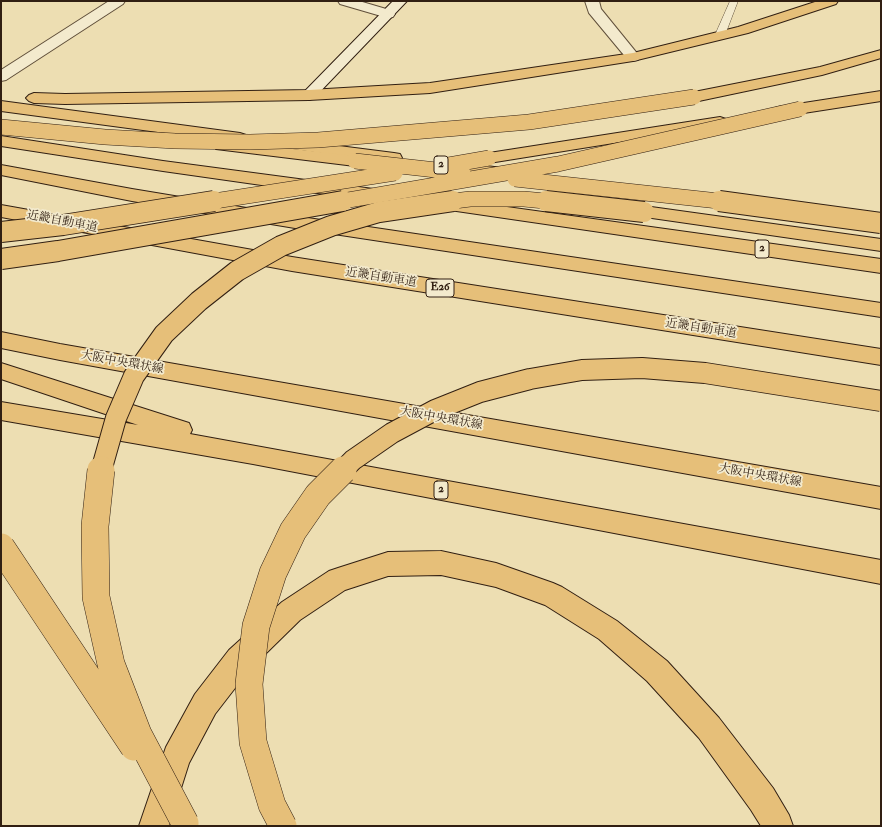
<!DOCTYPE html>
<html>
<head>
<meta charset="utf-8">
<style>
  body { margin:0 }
  #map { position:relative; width:882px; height:827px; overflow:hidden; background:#eddeb2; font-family:"IM FELL Double Pica",serif }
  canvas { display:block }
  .frame { position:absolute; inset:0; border:2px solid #311f12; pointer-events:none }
</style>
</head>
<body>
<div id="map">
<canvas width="882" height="827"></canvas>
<div class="frame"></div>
</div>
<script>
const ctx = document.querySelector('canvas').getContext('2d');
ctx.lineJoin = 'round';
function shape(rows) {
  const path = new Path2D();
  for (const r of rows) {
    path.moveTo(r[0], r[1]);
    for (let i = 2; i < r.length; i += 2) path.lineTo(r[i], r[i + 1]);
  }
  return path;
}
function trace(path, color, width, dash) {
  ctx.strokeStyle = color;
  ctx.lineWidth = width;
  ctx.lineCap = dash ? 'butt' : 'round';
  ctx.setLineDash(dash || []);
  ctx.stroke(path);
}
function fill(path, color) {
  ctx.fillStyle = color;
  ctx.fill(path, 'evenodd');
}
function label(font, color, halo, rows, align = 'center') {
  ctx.font = font + ' "IM FELL Double Pica","Noto Serif JP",serif';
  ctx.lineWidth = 3.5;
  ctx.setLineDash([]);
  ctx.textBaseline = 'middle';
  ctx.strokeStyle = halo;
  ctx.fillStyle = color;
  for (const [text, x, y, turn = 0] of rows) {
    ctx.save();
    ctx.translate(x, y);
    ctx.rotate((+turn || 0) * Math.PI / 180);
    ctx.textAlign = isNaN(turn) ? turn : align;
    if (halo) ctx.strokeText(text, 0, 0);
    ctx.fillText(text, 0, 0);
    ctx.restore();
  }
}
const lane = shape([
  [730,1,738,1,725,35,723,37,717,37,715,35,730,1]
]);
const street = shape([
  [109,1,125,1,123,4,6,80,1,81,1,70,109,1],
  [338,1,359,1,393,11,395,14,393,17,388,18,340,4,338,1],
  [585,1,599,1,601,9,640,57,638,60,633,61,628,60,589,13,585,1]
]);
const secondary = shape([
  [393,1,407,1,314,98,309,100,304,98,301,95,304,92,393,1]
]);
const primary = shape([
  [818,1,838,1,836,4,748,33,633,61,430,93,309,100,65,104,34,103,29,101,26,98,29,95,34,93,65,94,309,90,430,83,633,53,738,27,818,1],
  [1,101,240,133,246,135,248,138,246,141,240,143,1,111,1,101],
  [1,136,163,161,381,190,387,192,390,196,387,200,381,202,163,171,1,146,1,136],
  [284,139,394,153,400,154,402,158,400,162,394,163,278,147,276,144,278,141,284,139],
  [442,160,509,169,515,170,517,174,515,178,509,179,436,169,434,165,436,161,442,160],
  [435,197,881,259,881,273,429,207,426,203,429,199,435,197],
  [1,332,60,344,881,487,881,509,60,360,1,348,1,332],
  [1,363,189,423,192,430,190,434,881,560,881,584,253,464,1,420,1,402,138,425,1,379,1,363]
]);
const highway = shape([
  [881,50,881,58,822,75,694,102,689,100,686,97,689,94,694,92,820,67,881,50],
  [881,91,881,101,778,117,773,115,770,112,773,109,778,107,881,91],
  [720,117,726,119,728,122,726,125,489,163,483,162,481,158,483,154,489,153,720,117],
  [222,141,355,156,361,157,363,161,361,165,355,166,216,149,214,146,216,143,222,141],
  [1,165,132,189,301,217,881,303,881,317,301,229,132,201,1,175,1,165],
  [1,205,292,257,881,349,881,365,292,271,1,217,1,205],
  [644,206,881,239,881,251,638,216,635,212,638,208,644,206],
  [441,551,496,563,553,583,562,587,617,621,667,661,719,718,773,788,789,815,793,826,761,826,751,810,699,738,647,681,599,639,545,605,496,587,441,575,388,576,345,590,300,620,249,670,215,714,189,763,169,826,139,826,166,747,195,694,229,650,282,602,329,571,338,568,388,552,441,551]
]);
const highwayBridgeFar2 = shape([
  [1,127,105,137,175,141,250,142,318,140,529,122,694,97],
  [355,161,463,173],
  [443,166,489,158],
  [515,179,728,202],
  [208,202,395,173],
  [337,202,558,164,800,109],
  [446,202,470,199,524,199,555,202]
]);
const highwayBridgeFar1 = shape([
  [546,201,644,212],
  [719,201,881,223],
  [1,232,63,225,214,201],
  [1,259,58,251,343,201],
  [101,471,116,418,134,376,164,334,199,301,237,271,281,246,331,226,379,212,453,201],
  [342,471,353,460,392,433,435,410,480,392,530,379,582,370,642,368,705,373,881,401]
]);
const highwayBridge = shape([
  [101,470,95,526,96,597,111,664,138,734,185,823],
  [1,547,134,747],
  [283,826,272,805,253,742,249,684,256,626,273,573,293,531,318,495,343,470]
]);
const shields = [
  [441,165,14],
  [762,249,14],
  [440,288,28],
  [441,490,14]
];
const shieldNames = [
  ["2",441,165],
  ["2",762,249],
  ["E26",440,288],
  ["2",441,490]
];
const streetNames = [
  ["近畿自動車道",62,222,11],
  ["近畿自動車道",381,278,9],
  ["近畿自動車道",701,329,9],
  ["大阪中央環状線",122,363,10],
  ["大阪中央環状線",441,419,10],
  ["大阪中央環状線",760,476,10]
];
trace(lane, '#604f3a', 1);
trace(street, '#604f3a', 2);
trace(secondary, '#311f12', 2);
trace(primary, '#311f12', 2);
trace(highway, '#311f12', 2);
fill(lane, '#f3eacd');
fill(street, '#f3eacd');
fill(secondary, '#f3eacd');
fill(primary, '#e6bf79');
fill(highway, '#e6bf79');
trace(highwayBridgeFar2, '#311f12', 16, []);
trace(highwayBridgeFar1, '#311f12', 22, []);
trace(highwayBridge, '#311f12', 28, []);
trace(highwayBridgeFar2, '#e6bf79', 15);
trace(highwayBridgeFar1, '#e6bf79', 20);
trace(highwayBridge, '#e6bf79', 27);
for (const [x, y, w] of shields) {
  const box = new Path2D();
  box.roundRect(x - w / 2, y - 9, w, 18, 3);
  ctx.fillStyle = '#f3eacd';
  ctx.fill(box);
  trace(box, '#311f12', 1);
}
label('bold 11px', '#311f12', null, shieldNames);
label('12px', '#311f12', '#f3eacd', streetNames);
</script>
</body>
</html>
